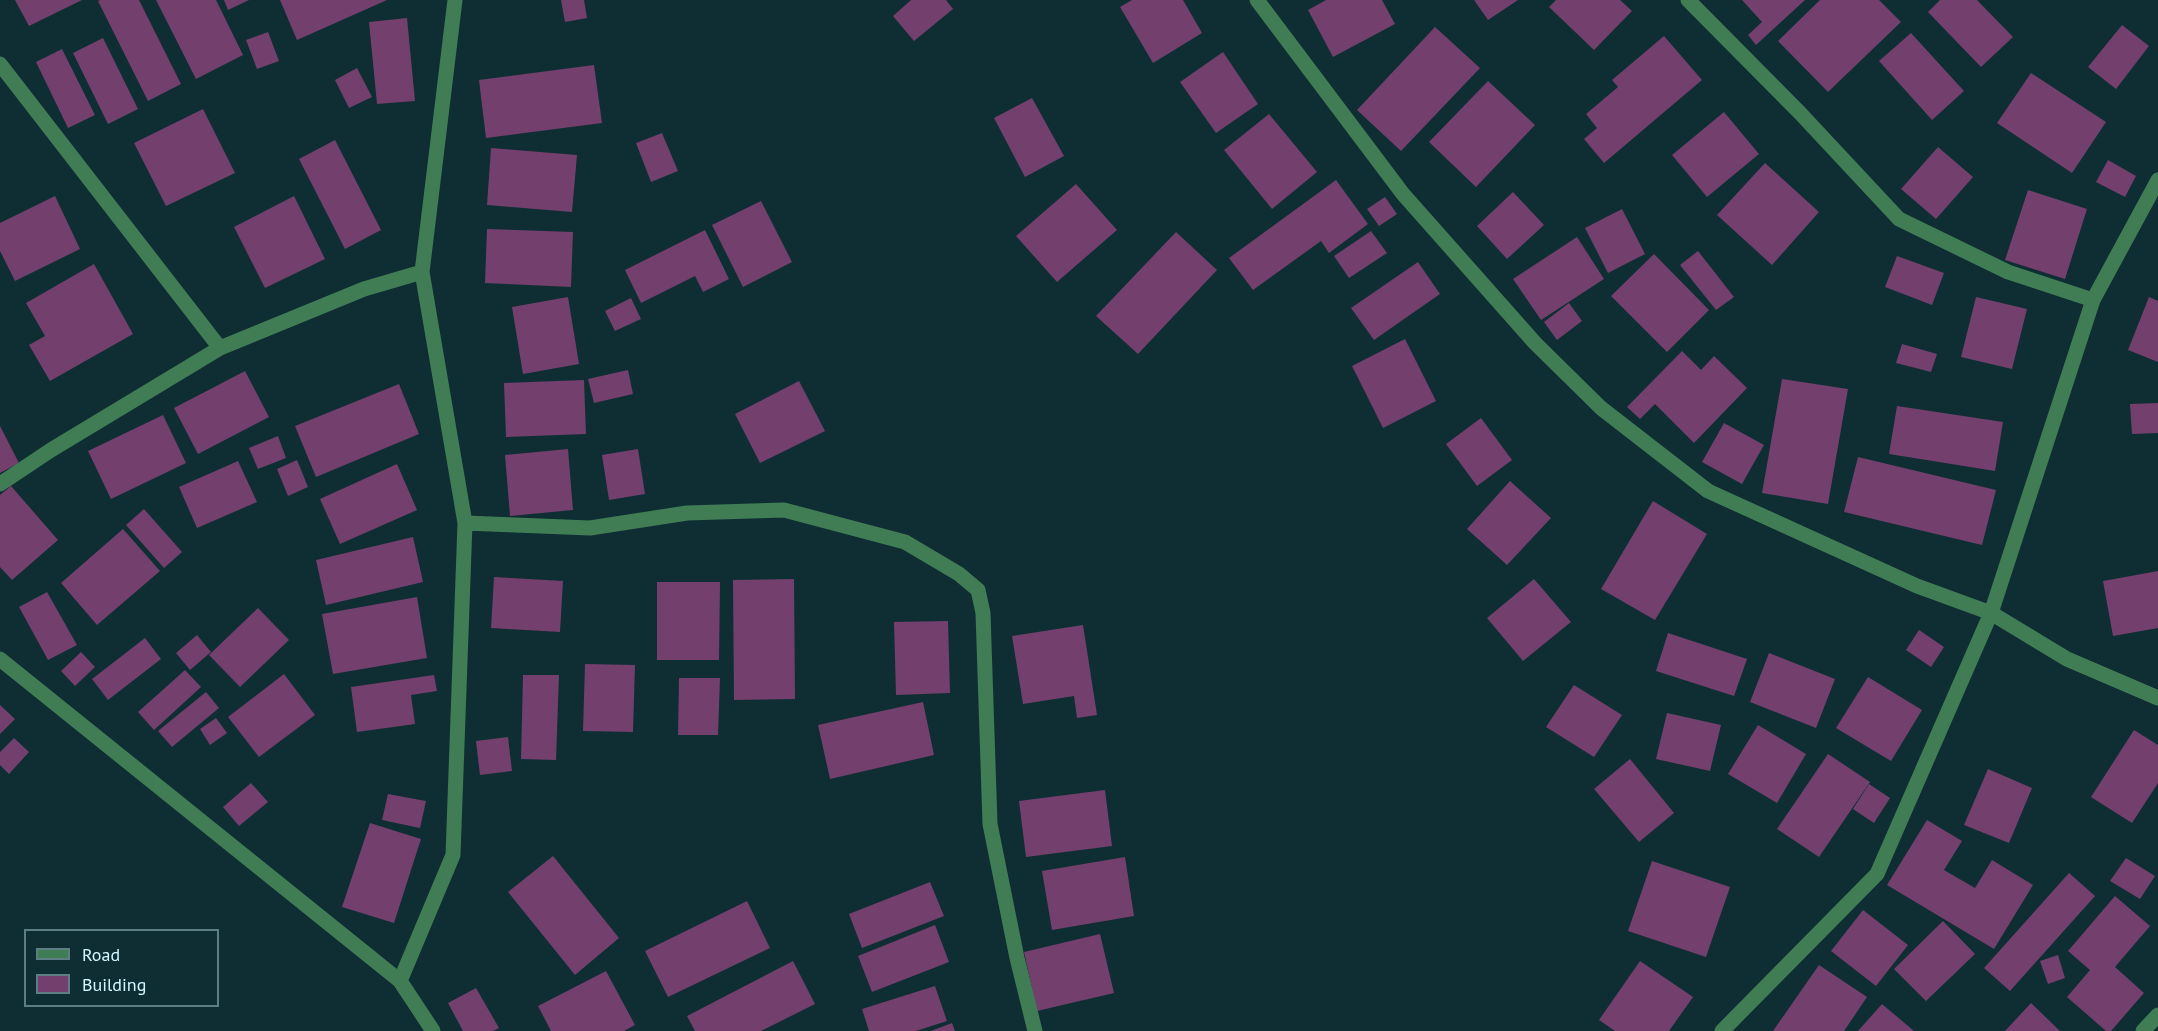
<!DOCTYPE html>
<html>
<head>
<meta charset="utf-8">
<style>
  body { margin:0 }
  #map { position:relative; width:2158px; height:1031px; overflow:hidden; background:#0e2e34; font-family:"PT Sans",sans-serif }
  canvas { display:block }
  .legend { position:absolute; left:24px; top:929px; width:195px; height:78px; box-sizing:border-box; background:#0e2e34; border:2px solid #5d7e85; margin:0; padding:8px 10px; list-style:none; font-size:18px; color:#d3f7ff }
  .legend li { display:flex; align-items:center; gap:12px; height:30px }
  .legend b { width:30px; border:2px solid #5d7e85 }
</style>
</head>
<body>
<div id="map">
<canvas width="2158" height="1031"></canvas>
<ul class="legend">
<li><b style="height:8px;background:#417d54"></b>Road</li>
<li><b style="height:16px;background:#733f6c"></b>Building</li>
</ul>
</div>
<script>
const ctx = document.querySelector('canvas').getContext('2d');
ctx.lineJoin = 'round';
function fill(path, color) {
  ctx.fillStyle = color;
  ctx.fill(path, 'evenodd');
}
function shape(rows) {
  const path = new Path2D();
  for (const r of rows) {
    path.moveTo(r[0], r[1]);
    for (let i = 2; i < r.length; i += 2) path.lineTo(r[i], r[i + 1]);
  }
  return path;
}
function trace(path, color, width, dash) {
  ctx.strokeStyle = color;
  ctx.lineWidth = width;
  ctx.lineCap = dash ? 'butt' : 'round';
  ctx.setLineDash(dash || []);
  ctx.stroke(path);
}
const building = shape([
  [15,0,82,0,29,26],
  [100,0,139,0,181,84,148,101,98,1],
  [156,0,216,0,243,55,196,79],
  [224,0,249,0,228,10],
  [280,0,387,0,297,40],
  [561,0,584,0,587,18,565,22],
  [911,0,946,0,953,9,914,41,893,16],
  [1132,0,1183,0,1202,33,1153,63,1120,7],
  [1326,0,1382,0,1395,24,1333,57,1308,10],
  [1474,0,1518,0,1488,20],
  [1556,0,1620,0,1632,11,1594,50,1549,7],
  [1742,0,1805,0,1756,45,1748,35,1762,22],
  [1820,0,1879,0,1901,22,1828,92,1778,41],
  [1940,0,1977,0,2013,37,1981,67,1928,12],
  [407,18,415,101,377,104,369,22],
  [2122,25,2149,46,2116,89,2088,67],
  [1435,27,1480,68,1401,151,1357,110],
  [268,32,279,61,257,69,246,40],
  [1911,33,1964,91,1932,120,1879,61],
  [1664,36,1702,80,1604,163,1584,139,1597,128,1586,114,1618,87,1612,80],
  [103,38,138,109,108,124,73,53],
  [62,49,95,115,68,128,36,62],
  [1223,52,1258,104,1216,133,1180,82],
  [594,65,602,123,486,138,479,80],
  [357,68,372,97,349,108,335,80],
  [2031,73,2106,122,2072,173,1997,123],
  [1488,81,1535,125,1476,187,1429,142],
  [1032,98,1064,156,1025,177,994,118],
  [203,109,235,173,166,206,134,143],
  [1724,112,1759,154,1707,197,1672,155],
  [1269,114,1317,172,1272,209,1224,150],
  [662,133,678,171,651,182,636,143],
  [335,140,381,230,345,249,299,159],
  [1938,147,1973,177,1936,219,1901,189],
  [491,148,577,155,572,212,487,205],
  [2108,160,2136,176,2125,197,2096,182],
  [1765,163,1819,212,1772,265,1717,215],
  [1336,180,1368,224,1329,253,1321,241,1253,290,1229,258],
  [1076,184,1117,230,1057,282,1016,236],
  [2028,190,2087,209,2065,279,2005,260],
  [1513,192,1544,225,1507,259,1477,226],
  [55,196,80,249,15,281,0,251,0,223],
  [294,196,325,259,265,288,234,227],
  [1385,197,1397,214,1379,226,1367,209],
  [761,201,792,262,743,287,712,225],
  [1622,209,1645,254,1608,273,1585,228],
  [487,229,573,232,571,287,485,283],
  [705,230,729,279,703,292,695,276,641,303,625,270],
  [1371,231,1387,253,1349,278,1334,256],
  [1176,232,1217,270,1138,354,1096,316],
  [1577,237,1604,279,1541,320,1513,279],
  [1698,251,1734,297,1716,310,1680,265],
  [1654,254,1709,310,1667,352,1611,296],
  [1897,256,1944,273,1932,305,1885,287],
  [1418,262,1440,294,1374,340,1351,308],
  [94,264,133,334,50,381,29,345,45,336,26,303],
  [568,297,579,364,523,374,512,307],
  [1976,297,2027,309,2012,369,1961,357],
  [2149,297,2158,301,2158,362,2128,350],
  [631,298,641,319,615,331,605,311],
  [1569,303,1582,321,1557,340,1544,322],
  [1405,339,1436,401,1383,428,1352,366],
  [1902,344,1937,354,1931,372,1896,363],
  [1682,351,1701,370,1714,356,1747,388,1694,443,1655,404,1640,419,1627,407],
  [628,370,633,394,594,403,588,379],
  [245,371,269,417,198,454,174,408],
  [1782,379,1848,389,1828,504,1762,493],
  [584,380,586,434,506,437,504,383],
  [799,381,825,431,760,463,735,414],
  [399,384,419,434,316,477,295,426],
  [2158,403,2158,433,2132,434,2130,404],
  [1897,406,2003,422,1995,471,1889,454],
  [163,415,186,463,111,499,88,451],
  [1481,418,1512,460,1477,486,1446,444],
  [1724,423,1764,445,1742,484,1702,462],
  [0,426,19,463,0,473],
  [278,436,286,458,258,469,249,448],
  [568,449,573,510,510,516,505,455],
  [638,449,645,494,609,500,602,455],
  [1858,457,1996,490,1982,545,1844,512],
  [297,460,308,487,288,496,277,469],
  [238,461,257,502,197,528,179,487],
  [397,464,417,510,340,544,320,499],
  [1510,481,1551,518,1507,565,1467,529],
  [11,486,58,540,12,580,0,567,0,495],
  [1653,501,1707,534,1655,620,1601,589],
  [144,509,182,552,164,568,126,525],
  [123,529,160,571,97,625,61,583],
  [413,537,423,582,326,605,316,560],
  [2158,571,2158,628,2113,636,2103,581],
  [494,577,563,581,560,632,491,628],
  [794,579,795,699,734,700,733,580],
  [1534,579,1571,622,1523,661,1487,618],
  [657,582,720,582,719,660,657,660],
  [47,592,77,645,48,660,19,607],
  [417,597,427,658,333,674,322,614],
  [258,608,289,640,240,687,209,655],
  [948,621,950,693,896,695,894,622],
  [1083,625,1097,715,1077,718,1074,696,1023,704,1012,636],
  [1919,630,1944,647,1931,667,1906,650],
  [1668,633,1747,659,1734,696,1656,671],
  [197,635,211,652,190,670,176,653],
  [145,638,161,659,108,700,92,679],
  [81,652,95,667,75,686,61,671],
  [1769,653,1835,679,1816,728,1750,702],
  [585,664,635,665,633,732,583,731],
  [185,670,201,687,154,730,138,712],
  [284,674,315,715,259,757,228,717],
  [434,675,437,691,411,695,415,724,357,732,351,687],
  [523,675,559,675,556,760,521,759],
  [1868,677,1922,710,1891,761,1836,728],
  [679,678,720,678,718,735,678,735],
  [1574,685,1622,715,1594,757,1546,727],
  [206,692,219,708,172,747,158,731],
  [923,702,934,755,830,779,818,725],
  [0,705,15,719,0,734],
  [1667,713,1721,725,1710,771,1656,759],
  [216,718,227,733,210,745,200,729],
  [1758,725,1806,754,1777,803,1728,774],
  [2134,730,2158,745,2158,783,2132,823,2091,797],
  [508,737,512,771,480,775,476,741],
  [14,738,29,752,9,774,0,765,0,752],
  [1828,754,1870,782,1819,857,1777,829],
  [1630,759,1674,813,1639,842,1594,789],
  [1988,769,2032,788,2009,843,1964,825],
  [251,783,268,802,239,826,223,807],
  [1869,784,1890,798,1874,823,1853,809],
  [1105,790,1112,846,1026,857,1019,801],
  [388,794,426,801,420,828,382,820],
  [1927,820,1962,841,1944,870,1975,888,1992,860,2033,885,1994,949,1887,885],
  [370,823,421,839,394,923,342,907],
  [553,856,619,938,575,975,508,892],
  [1125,857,1134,916,1052,930,1042,871],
  [2126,858,2155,876,2140,899,2110,881],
  [1652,861,1730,887,1706,957,1628,931],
  [2069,873,2095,896,2010,991,1984,968],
  [930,882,944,916,862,948,849,914],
  [2115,896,2150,926,2115,967,2144,993,2111,1031,2106,1031,2067,997,2090,970,2068,951],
  [747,901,770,948,668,997,645,951],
  [1863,910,1908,945,1876,986,1831,951],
  [1943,921,1975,954,1926,1001,1894,969],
  [935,925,949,962,872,992,858,956],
  [1100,934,1114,993,1037,1011,1024,952],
  [2058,955,2065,978,2048,984,2040,961],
  [793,961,815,1004,761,1031,695,1031,687,1016],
  [1640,961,1693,997,1669,1031,1615,1031,1599,1020],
  [1819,965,1867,997,1844,1031,1773,1031],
  [606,971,635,1025,624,1031,551,1031,538,1006],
  [935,986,947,1021,916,1031,869,1031,862,1009],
  [476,988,499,1028,493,1031,463,1031,448,1003],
  [2031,1003,2060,1031,2005,1031],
  [1882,1004,1914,1031,1858,1031],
  [952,1023,955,1031,931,1031]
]);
const minor = shape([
  [1257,0,1403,194,1535,343,1601,408,1708,491,1917,586,1991,613,2067,659,2158,698],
  [1688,0,1800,113,1899,219,2008,272,2093,300],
  [0,64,220,348],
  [0,484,51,450,220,348,364,289,422,272],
  [465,523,590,528,687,513,784,510,905,542,959,574,978,590,983,613,990,824,1017,958,1035,1031],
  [0,659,400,981,433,1031],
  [400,981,453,855,465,523,422,272,455,0],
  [1722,1031,1877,874,1991,613,2093,300,2158,180],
  [2143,1031,2158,1015]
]);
fill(building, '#733f6c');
trace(minor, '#417d54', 15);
</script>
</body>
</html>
